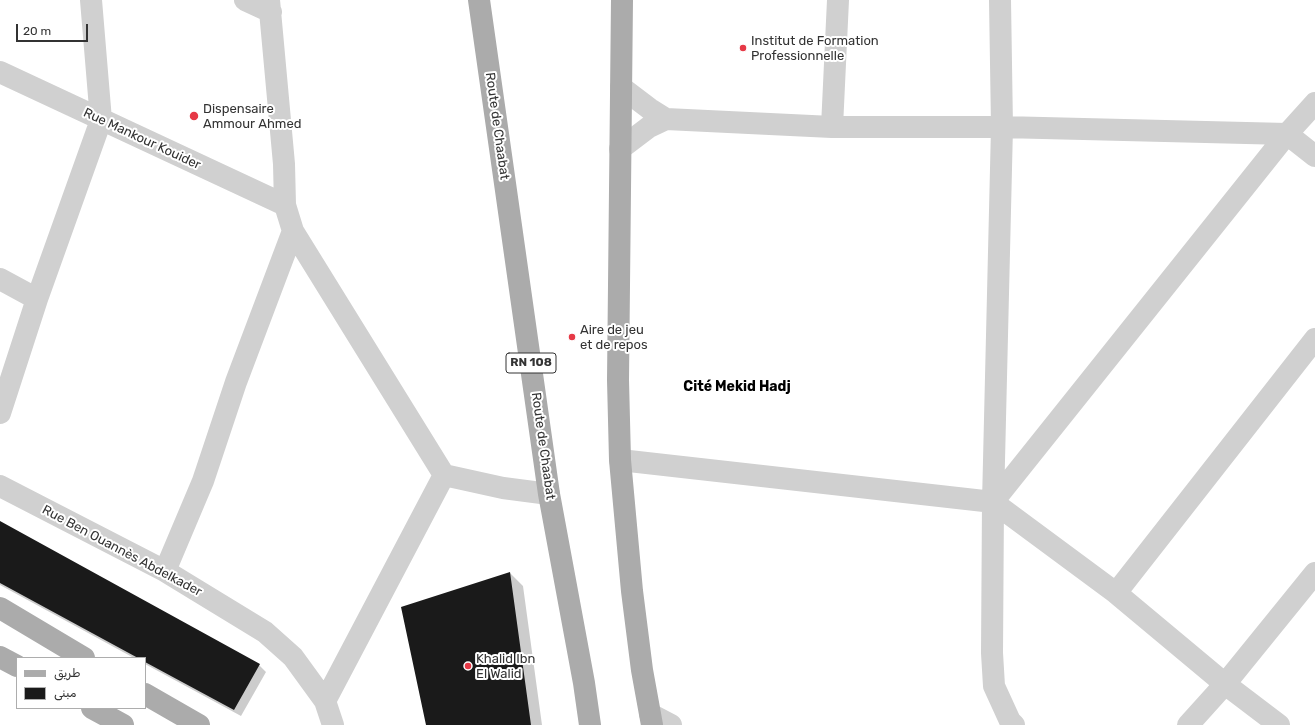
<!DOCTYPE html>
<html>
<head>
<meta charset="utf-8">
<style>
  body { margin:0 }
  #map { position:relative; width:1315px; height:725px; overflow:hidden; background:#fff; font-family:Rubik,"Noto Sans Arabic",sans-serif }
  canvas { display:block }
  .legend { position:absolute; left:16px; top:657px; width:130px; height:52px; box-sizing:border-box; background:#fff; border:1px solid #adadad; margin:0; padding:5px 7px; list-style:none; font-size:12px; color:#333 }
  .legend li { display:flex; align-items:center; gap:8px; height:20px }
  .legend b { width:20px; border:1px solid #adadad }
  .scale { position:absolute; left:16px; top:24px; width:72px; height:18px; box-sizing:border-box; border:2px solid #333; border-top:0; padding-left:5px; font-size:12px; line-height:14px; white-space:nowrap; color:#333; -webkit-text-stroke:3px #fff; paint-order:stroke }
</style>
</head>
<body>
<div id="map">
<canvas width="1315" height="725"></canvas>
<ul class="legend">
<li><b style="height:5px;background:#ababab"></b>طريق</li>
<li><b style="height:11px;background:#1a1a1a"></b>مبنى</li>
</ul>
<div class="scale">20 m</div>
</div>
<script>
const ctx = document.querySelector('canvas').getContext('2d');
ctx.lineJoin = 'round';
function fill(path, color) {
  ctx.fillStyle = color;
  ctx.fill(path, 'evenodd');
}
function shape(rows) {
  const path = new Path2D();
  for (const r of rows) {
    path.moveTo(r[0], r[1]);
    for (let i = 2; i < r.length; i += 2) path.lineTo(r[i], r[i + 1]);
  }
  return path;
}
function trace(path, color, width, dash) {
  ctx.strokeStyle = color;
  ctx.lineWidth = width;
  ctx.lineCap = dash ? 'butt' : 'round';
  ctx.setLineDash(dash || []);
  ctx.stroke(path);
}
function label(font, color, halo, rows, align = 'center') {
  ctx.font = font + ' Rubik,sans-serif';
  ctx.lineWidth = 4;
  ctx.setLineDash([]);
  ctx.textBaseline = 'middle';
  ctx.strokeStyle = halo;
  ctx.fillStyle = color;
  for (const [text, x, y, turn = 0] of rows) {
    ctx.save();
    ctx.translate(x, y);
    ctx.rotate((+turn || 0) * Math.PI / 180);
    ctx.textAlign = isNaN(turn) ? turn : align;
    if (halo) ctx.strokeText(text, 0, 0);
    ctx.fillText(text, 0, 0);
    ctx.restore();
  }
}
const shadow = shape([
  [0,522,259,665,266,672,241,716,145,664,145,658,134,658,0,585],
  [510,573,523,586,542,725,427,725]
]);
const building = shape([
  [0,521,260,664,234,710,145,662,145,658,138,658,0,583],
  [510,572,531,725,426,725,401,607]
]);
const street = shape([
  [245,0,271,12],
  [1000,0,1002,127,993,502,992,653,994,686,1010,721,1014,725],
  [0,72,285,205],
  [621,87,650,109,666,119],
  [832,127,838,0],
  [620,149,649,127,666,119,832,127,1002,127,1287,134,1315,156],
  [293,231,444,475,503,488,549,494],
  [0,279,37,299],
  [0,413,37,299,101,120,91,0],
  [620,460,993,502,1116,593,1225,684,1279,725],
  [0,486,165,571,265,632,293,657,325,701,333,725],
  [993,502,1287,134,1315,103],
  [165,571,203,481,236,382,293,231,285,205,284,164,269,0],
  [1116,593,1315,339],
  [325,701,444,475],
  [650,714,671,725],
  [1188,725,1225,684,1315,573]
]);
const primary = shape([
  [479,0,549,494,584,683,590,725],
  [622,0,618,380,620,460,632,591,642,670,652,725],
  [0,608,84,658],
  [0,657,17,666],
  [145,694,199,725],
  [92,708,123,725]
]);
const markers = [
  [743,48,4,"#e63946"],
  [194,116,5,"#e63946"],
  [572,337,4,"#e63946"],
  [468,666,4,"#e63946"]
];
const shields = [
  [531,363,50]
];
const shieldNames = [
  ["RN 108",531,363]
];
const poiNames = [
  ["Institut de Formation",751,41],
  ["Professionnelle",751,56],
  ["Dispensaire",203,109],
  ["Ammour Ahmed",203,124],
  ["Aire de jeu",580,330],
  ["et de repos",580,345],
  ["Khalid Ibn",476,659],
  ["El Walid",476,674]
];
const streetNames = [
  ["Route de Chaabat",497,126,82],
  ["Rue Mankour Kouider",142,139,25],
  ["Route de Chaabat",543,446,82],
  ["Rue Ben Ouannès Abdelkader",122,551,28]
];
const neighbourhoodNames = [
  ["Cité Mekid Hadj",737,387]
];
fill(shadow, '#0003');
fill(building, '#1a1a1a');
trace(street, '#d0d0d0', 22);
trace(primary, '#ababab', 22);
for (const [x, y, r, color] of markers) {
  const dot = new Path2D();
  dot.arc(x, y, r, 0, 2 * Math.PI);
  ctx.fillStyle = color;
  ctx.fill(dot);
  trace(dot, '#fff', 1.5);
}
for (const [x, y, w] of shields) {
  const box = new Path2D();
  box.roundRect(x - w / 2, y - 10, w, 20, 3);
  ctx.fillStyle = '#fff';
  ctx.fill(box);
  trace(box, '#333', 1);
}
label('bold 12px', '#333', null, shieldNames);
label('13px', '#333', '#fff', poiNames, 'left');
label('13px', '#333', '#fff', streetNames);
label('bold 14px', '#000', '#fff', neighbourhoodNames);
</script>
</body>
</html>
